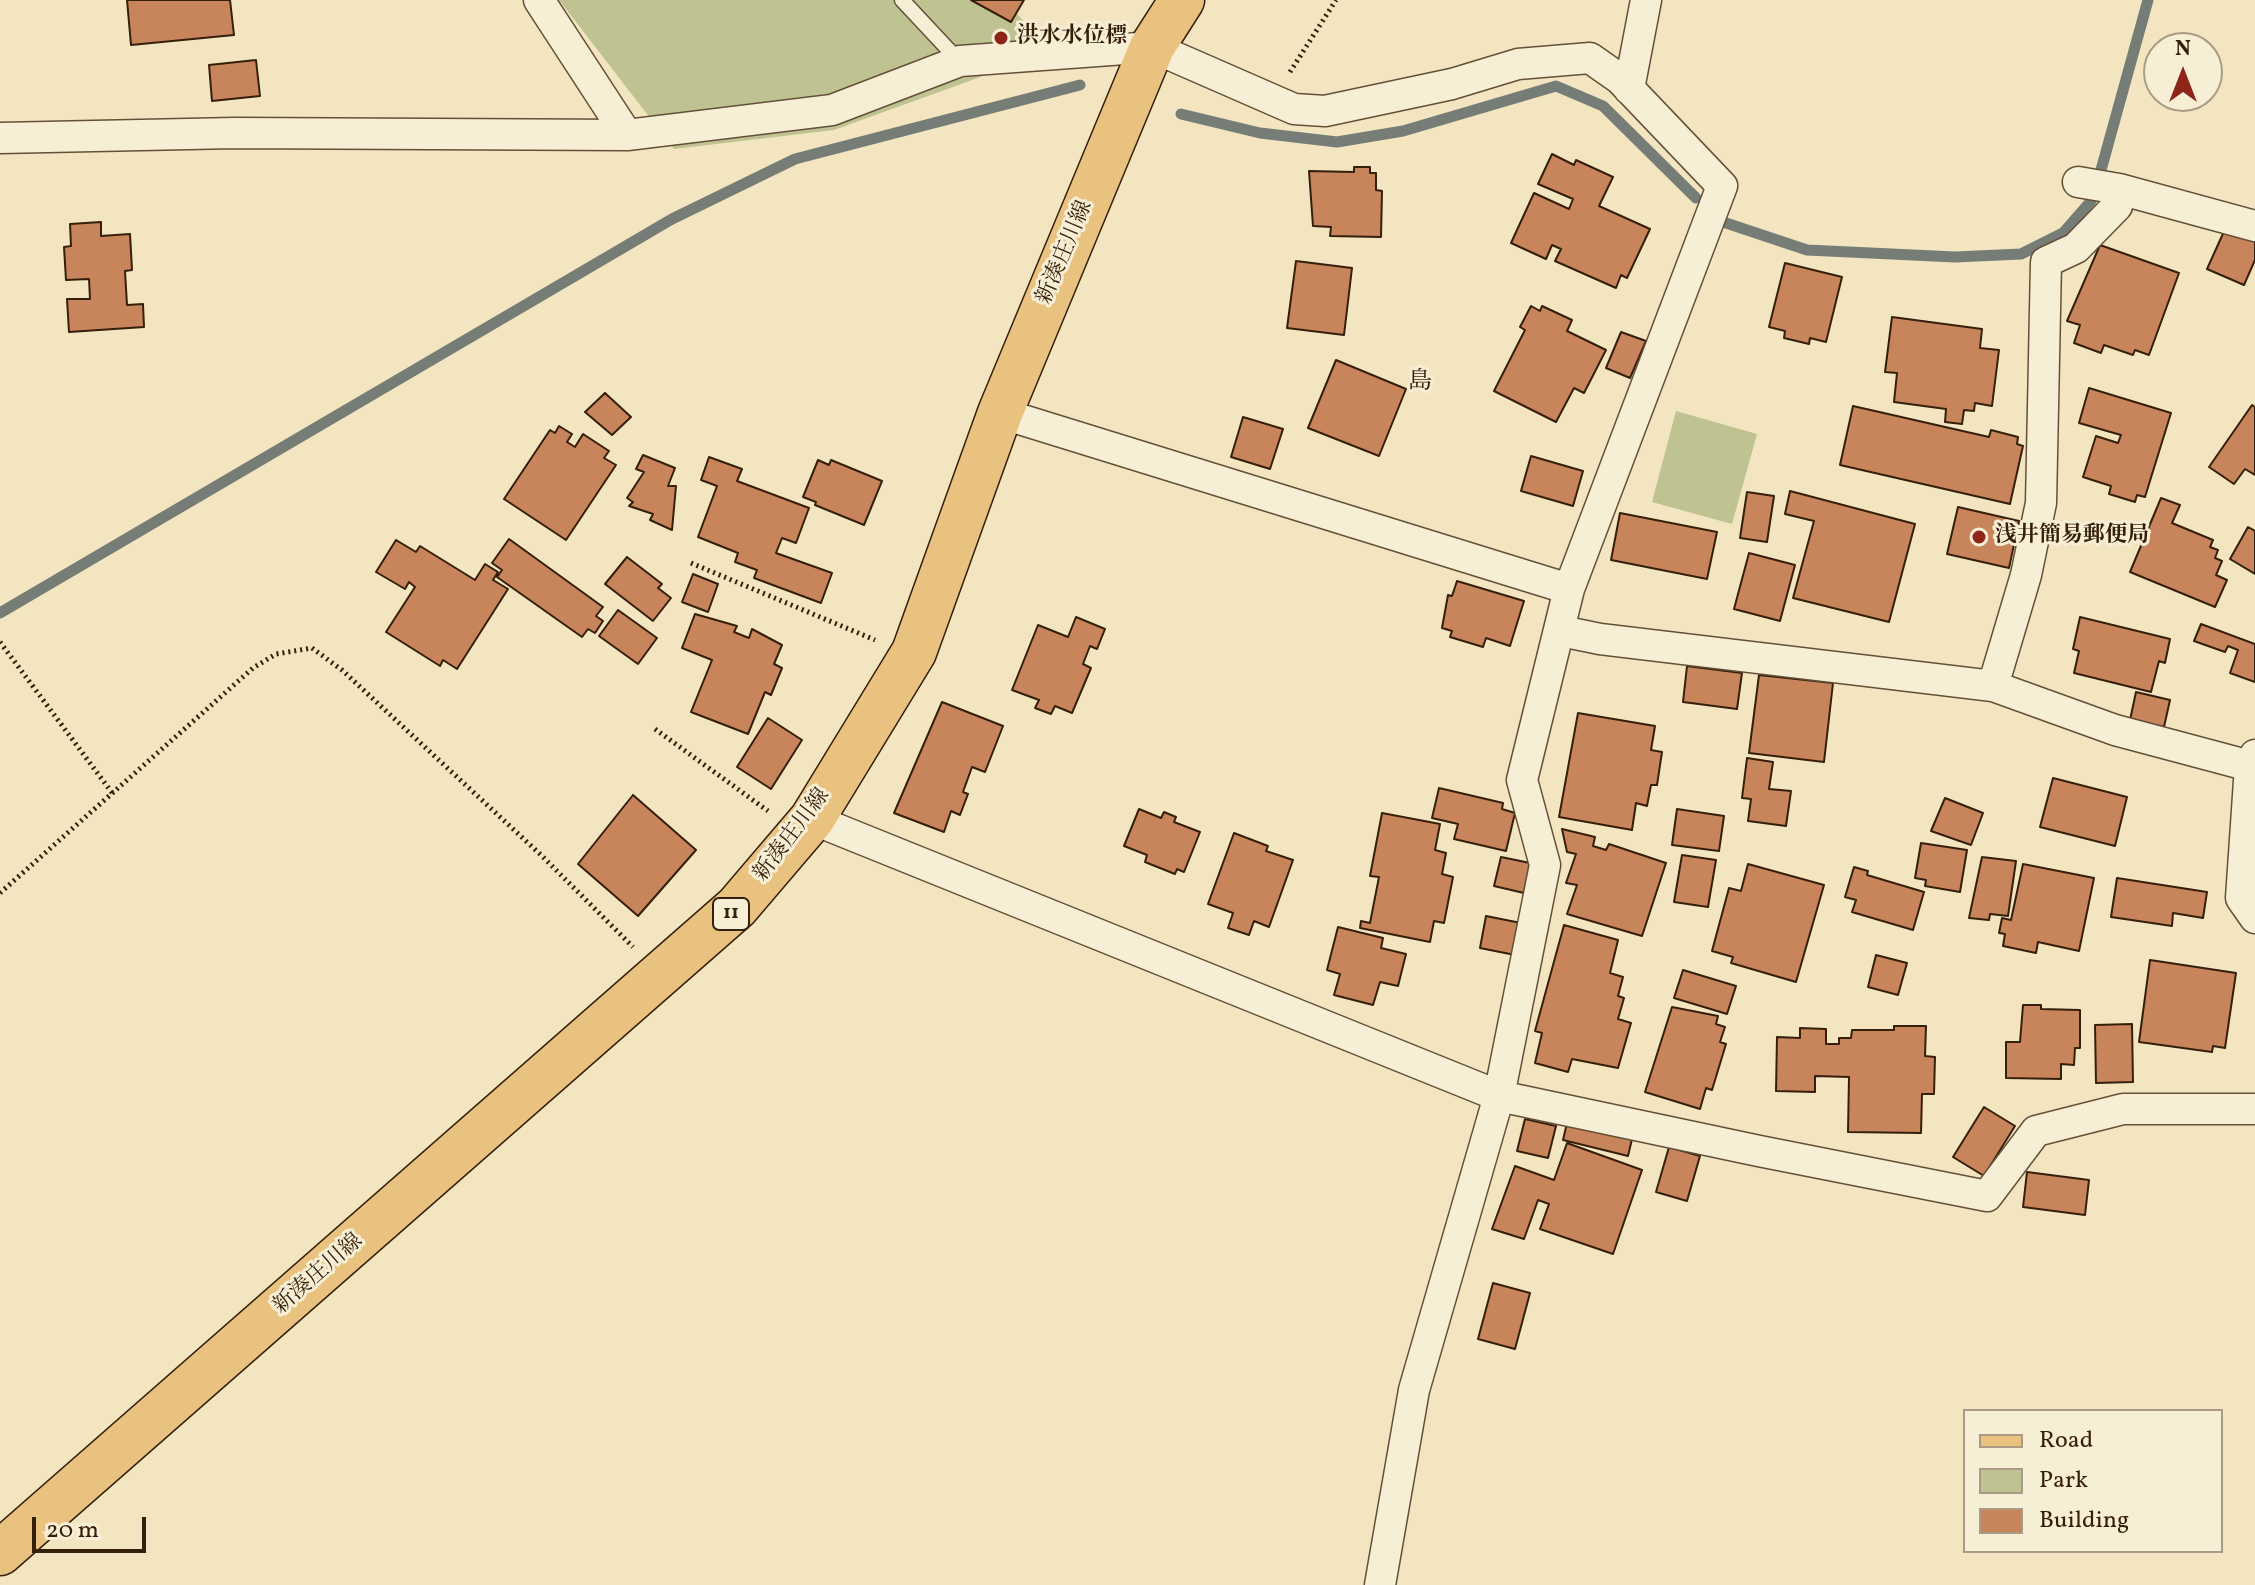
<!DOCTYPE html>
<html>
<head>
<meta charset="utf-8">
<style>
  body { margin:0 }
  #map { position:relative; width:2255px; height:1585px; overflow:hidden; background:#f3e5c0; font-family:Vollkorn,serif }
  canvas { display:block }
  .legend { position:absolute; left:1963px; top:1409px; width:260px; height:144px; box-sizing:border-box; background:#f7eed6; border:2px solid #a99b85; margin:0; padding:10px 14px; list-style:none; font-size:24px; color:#351f0b }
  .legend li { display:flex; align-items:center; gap:16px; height:40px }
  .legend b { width:40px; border:2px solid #a99b85 }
  .north { position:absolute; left:2143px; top:32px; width:80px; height:80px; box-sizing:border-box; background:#f7eed6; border:2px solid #a99b85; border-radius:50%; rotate:0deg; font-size:22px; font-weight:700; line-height:32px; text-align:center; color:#351f0b }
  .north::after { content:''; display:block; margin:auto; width:28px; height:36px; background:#8f2418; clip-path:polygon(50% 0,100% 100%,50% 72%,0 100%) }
  .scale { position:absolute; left:32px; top:1517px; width:114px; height:36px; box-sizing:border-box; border:4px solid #351f0b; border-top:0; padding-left:10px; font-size:24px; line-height:28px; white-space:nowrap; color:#351f0b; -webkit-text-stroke:6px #f7eed6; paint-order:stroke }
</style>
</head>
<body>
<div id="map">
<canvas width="2255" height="1585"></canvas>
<ul class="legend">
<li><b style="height:10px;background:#eac280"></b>Road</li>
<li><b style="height:22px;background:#bec391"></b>Park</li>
<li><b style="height:22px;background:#c8845b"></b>Building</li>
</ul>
<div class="north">N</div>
<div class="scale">20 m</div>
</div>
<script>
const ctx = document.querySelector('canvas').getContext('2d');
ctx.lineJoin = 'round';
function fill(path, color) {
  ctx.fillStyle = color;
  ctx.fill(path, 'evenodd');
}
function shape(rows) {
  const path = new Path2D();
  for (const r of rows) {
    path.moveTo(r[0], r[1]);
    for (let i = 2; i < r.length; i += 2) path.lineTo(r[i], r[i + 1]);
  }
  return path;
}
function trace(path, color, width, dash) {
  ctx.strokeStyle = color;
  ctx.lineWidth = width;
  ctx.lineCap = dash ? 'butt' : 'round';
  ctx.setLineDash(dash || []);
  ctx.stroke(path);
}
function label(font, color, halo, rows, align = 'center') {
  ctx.font = font + ' Vollkorn,"Noto Serif JP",serif';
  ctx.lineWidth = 6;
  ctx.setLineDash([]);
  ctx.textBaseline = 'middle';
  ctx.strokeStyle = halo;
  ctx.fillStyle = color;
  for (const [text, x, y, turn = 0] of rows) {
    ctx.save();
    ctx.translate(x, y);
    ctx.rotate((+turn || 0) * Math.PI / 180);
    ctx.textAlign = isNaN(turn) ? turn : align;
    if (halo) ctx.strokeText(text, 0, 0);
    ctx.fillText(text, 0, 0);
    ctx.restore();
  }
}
const green = shape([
  [559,0,1004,0,1052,51,834,130,674,149],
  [1676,411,1757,434,1732,524,1652,502]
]);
const stream = shape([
  [1181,114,1260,133,1337,142,1403,131,1556,86,1603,106,1696,198],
  [2101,170,2148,0],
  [1726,223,1807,250,1955,257,2021,254,2063,233,2091,201],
  [0,613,672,219,795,159,1080,85]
]);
const building = shape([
  [127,0,230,0,234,35,131,45,127,0],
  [971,0,1024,0,1011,22,971,0],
  [256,60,260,96,212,101,209,65,256,60],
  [1552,154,1574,165,1576,160,1613,177,1599,206,1650,229,1627,278,1621,275,1616,288,1555,261,1561,249,1552,245,1546,259,1511,243,1534,193,1569,209,1573,199,1538,184,1552,154],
  [1354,167,1370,167,1370,173,1376,173,1376,190,1382,191,1381,237,1330,236,1331,227,1313,226,1309,171,1354,172,1354,167],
  [101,222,101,236,130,234,132,270,125,271,127,305,143,304,144,327,69,332,67,299,90,299,89,279,66,280,64,247,71,246,70,224,101,222],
  [2226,227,2255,240,2255,260,2244,285,2207,269,2226,227],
  [2100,245,2179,273,2149,355,2135,350,2133,355,2104,345,2101,353,2074,343,2080,325,2067,321,2100,245],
  [1296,261,1352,268,1344,335,1287,328,1296,261],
  [1785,263,1842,277,1826,342,1810,338,1809,344,1784,338,1785,331,1769,327,1785,263],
  [1531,306,1540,311,1542,306,1572,320,1567,331,1606,350,1584,393,1574,388,1556,422,1494,391,1525,330,1520,327,1531,306],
  [1892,317,1982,329,1980,348,1999,350,1992,406,1975,403,1974,411,1964,410,1962,424,1945,422,1946,409,1894,402,1897,373,1885,372,1892,317],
  [1621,332,1646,341,1630,378,1606,368,1621,332],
  [1336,360,1406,389,1379,456,1308,428,1336,360],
  [2089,388,2171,413,2145,497,2137,495,2135,502,2109,494,2111,486,2083,477,2096,436,2118,443,2121,435,2079,423,2089,388],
  [605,393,631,417,612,435,585,412,605,393],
  [2252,405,2255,407,2255,475,2245,469,2234,484,2209,467,2252,405],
  [1853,406,1989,437,1991,430,2018,437,2017,444,2023,446,2010,504,1840,465,1853,406],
  [1243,417,1283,429,1270,469,1231,457,1243,417],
  [559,426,572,434,567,442,575,447,583,434,609,451,604,458,616,465,566,540,504,499,550,430,555,433,559,426],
  [643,455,675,468,668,486,676,486,672,530,650,520,653,514,629,506,633,502,627,498,644,472,636,469,643,455],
  [1531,456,1583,471,1573,506,1521,491,1531,456],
  [709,457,742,469,737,481,809,508,796,543,782,538,776,553,832,573,821,603,754,578,757,570,735,562,738,553,698,537,717,486,701,480,709,457],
  [818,460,829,465,831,460,882,481,864,525,815,505,816,502,803,497,818,460],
  [1790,491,1915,524,1889,622,1793,598,1814,521,1785,514,1790,491],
  [1747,492,1774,496,1767,542,1740,538,1747,492],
  [2161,498,2180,505,2172,523,2213,540,2210,547,2218,550,2215,558,2222,561,2216,575,2227,580,2215,607,2130,572,2161,498],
  [1958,507,2019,521,2009,568,1947,554,1958,507],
  [1620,513,1717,532,1707,579,1611,560,1620,513],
  [2248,527,2255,531,2255,574,2230,559,2248,527],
  [509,539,603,607,596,616,603,621,595,633,588,629,582,637,497,577,502,570,492,563,509,539],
  [396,540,416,552,420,546,475,580,485,564,498,572,493,580,508,589,457,669,443,660,440,666,386,632,415,587,409,582,405,589,376,572,396,540],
  [1749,553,1795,565,1780,621,1734,609,1749,553],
  [627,557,662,584,658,588,671,598,653,621,605,584,627,557],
  [693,574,718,584,708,612,682,602,693,574],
  [1457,581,1524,601,1510,646,1486,638,1483,647,1450,637,1452,631,1442,628,1448,595,1452,596,1457,581],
  [618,610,657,638,638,664,599,636,618,610],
  [695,614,737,626,734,632,749,638,752,629,782,645,774,664,782,668,771,695,765,692,748,734,691,712,712,660,682,648,695,614],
  [1076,617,1105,629,1097,649,1090,646,1083,664,1091,668,1072,713,1055,706,1051,714,1035,708,1039,700,1012,690,1038,625,1068,637,1076,617],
  [2080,617,2170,639,2165,663,2159,661,2151,692,2074,673,2079,651,2073,649,2080,617],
  [2201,624,2255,644,2255,682,2230,673,2238,650,2228,646,2225,652,2194,641,2201,624],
  [1687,666,1742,673,1737,709,1683,702,1687,666],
  [1759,675,1833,683,1824,762,1749,753,1759,675],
  [2136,692,2170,700,2164,727,2130,720,2136,692],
  [942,702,1003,726,985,772,972,767,963,792,968,794,960,815,951,811,944,832,894,813,942,702],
  [1578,713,1655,726,1651,750,1662,752,1657,785,1651,785,1647,806,1636,803,1632,830,1559,817,1578,713],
  [768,718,802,740,771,789,737,767,768,718],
  [1747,758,1773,762,1769,789,1791,791,1786,826,1748,821,1751,799,1742,798,1747,758],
  [2053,778,2127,797,2115,846,2040,827,2053,778],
  [1439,788,1503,803,1502,809,1515,813,1506,851,1454,839,1458,824,1432,818,1439,788],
  [633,795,696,850,638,916,578,864,633,795],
  [1945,798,1983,813,1971,845,1931,831,1945,798],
  [1139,809,1161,818,1164,812,1176,817,1174,822,1200,832,1184,872,1177,869,1175,874,1145,862,1147,855,1124,846,1139,809],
  [1677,809,1724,816,1719,851,1672,845,1677,809],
  [1382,813,1440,824,1435,850,1446,853,1442,874,1453,877,1444,923,1434,921,1430,942,1360,928,1361,921,1370,923,1379,877,1370,876,1382,813],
  [1562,829,1595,837,1593,846,1606,850,1609,844,1666,863,1642,936,1567,914,1577,885,1566,883,1576,854,1567,852,1562,829],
  [1234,833,1268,846,1266,851,1293,860,1269,927,1254,921,1249,935,1228,928,1233,913,1208,904,1234,833],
  [1921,843,1967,850,1960,892,1925,886,1926,880,1915,878,1921,843],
  [1682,855,1716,860,1708,907,1674,902,1682,855],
  [1501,857,1530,863,1524,893,1494,886,1501,857],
  [1982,857,2016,861,2008,916,1990,914,1989,920,1969,918,1982,857],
  [1748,864,1824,885,1796,982,1731,963,1733,957,1712,951,1729,888,1741,891,1748,864],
  [2023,864,2094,878,2079,951,2038,942,2036,953,2003,946,2005,934,1999,933,2002,918,2011,920,2023,864],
  [1854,867,1868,871,1867,875,1924,892,1913,930,1852,912,1856,900,1845,897,1854,867],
  [2117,878,2207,892,2203,918,2173,913,2172,926,2111,917,2117,878],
  [1486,916,1521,923,1515,955,1480,948,1486,916],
  [1564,925,1618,940,1610,973,1623,977,1618,996,1624,998,1618,1019,1631,1023,1618,1068,1572,1059,1568,1072,1535,1063,1542,1033,1535,1031,1564,925],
  [1338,927,1383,938,1381,948,1406,954,1398,986,1380,982,1373,1005,1334,995,1340,974,1327,970,1338,927],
  [1876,955,1907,963,1898,995,1868,987,1876,955],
  [2150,960,2236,973,2225,1048,2213,1046,2212,1052,2139,1042,2150,960],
  [1683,970,1736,986,1727,1014,1674,998,1683,970],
  [2023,1005,2041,1005,2041,1009,2080,1010,2080,1048,2075,1048,2074,1065,2061,1064,2061,1079,2006,1078,2006,1042,2020,1042,2023,1005],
  [1672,1007,1718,1016,1716,1024,1725,1027,1720,1042,1726,1044,1712,1090,1706,1088,1700,1109,1645,1092,1672,1007],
  [2132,1024,2133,1082,2096,1083,2095,1025,2132,1024],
  [1894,1026,1926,1026,1925,1056,1935,1057,1934,1094,1922,1094,1921,1133,1848,1132,1849,1077,1815,1076,1815,1092,1776,1091,1777,1037,1800,1038,1800,1028,1826,1029,1826,1044,1839,1044,1839,1038,1851,1038,1852,1030,1894,1030,1894,1026],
  [1984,1107,2015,1126,1984,1176,1953,1157,1984,1107],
  [1525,1119,1556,1126,1548,1158,1517,1151,1525,1119],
  [1567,1123,1632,1139,1628,1156,1563,1140,1567,1123],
  [1567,1143,1642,1170,1613,1254,1540,1229,1549,1204,1538,1200,1524,1239,1492,1229,1515,1166,1554,1180,1567,1143],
  [1669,1147,1700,1156,1687,1201,1656,1192,1669,1147],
  [2027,1172,2089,1180,2085,1215,2023,1207,2027,1172],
  [1493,1283,1530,1293,1515,1349,1478,1339,1493,1283]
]);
const path = shape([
  [1290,72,1336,0],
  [691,563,875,640],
  [0,642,113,794],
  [655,729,768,811],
  [0,893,253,668,276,654,312,648,342,670,541,855,633,947]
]);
const lane = shape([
  [902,0,959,61]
]);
const street = shape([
  [539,0,627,135],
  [1629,89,1646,0],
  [0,138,235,133,627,135,832,110,960,61,1152,47,1294,109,1325,111,1452,84,1518,64,1590,58,1620,79,1722,186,1569,589,1522,780,1545,865,1499,1096,1414,1390,1380,1585],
  [2119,189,2255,226],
  [1000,413,1569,589],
  [1561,631,1600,639,1993,686,2115,730,2250,766],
  [1993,686,2026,575,2041,503,2046,262,2076,248,2117,206,2119,189,2078,182],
  [2255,755,2250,766,2241,898,2255,918],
  [812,819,1499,1096,1759,1151,1987,1196,2036,1131,2123,1109,2255,1109]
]);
const primary = shape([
  [0,1553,737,907,812,819,914,652,1000,413,1152,47,1182,0]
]);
const markers = [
  [1001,38,8,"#8f2418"],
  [1979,537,8,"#8f2418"]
];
const shields = [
  [731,914,36]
];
const shieldNames = [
  ["11",731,914]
];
const poiNames = [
  ["洪水水位標",1017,38],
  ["浅井簡易郵便局",1995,537]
];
const streetNames = [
  ["新湊庄川線",1066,253,-67],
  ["新湊庄川線",793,836,-53],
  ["新湊庄川線",319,1275,-41]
];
const neighbourhoodNames = [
  ["島",1420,384]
];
fill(green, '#bec391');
trace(stream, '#757d76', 11);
fill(building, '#c8845b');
trace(building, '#351f0b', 2);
trace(lane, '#645038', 17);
trace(street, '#645038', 33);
trace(primary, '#351f0b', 47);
trace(path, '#351f0b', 5, [2, 4]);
trace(lane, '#f7eed6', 14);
trace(street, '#f7eed6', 30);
trace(primary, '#eac280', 44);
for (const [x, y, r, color] of markers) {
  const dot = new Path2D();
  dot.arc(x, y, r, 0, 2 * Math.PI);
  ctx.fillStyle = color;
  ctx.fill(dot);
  trace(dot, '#f7eed6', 3);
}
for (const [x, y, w] of shields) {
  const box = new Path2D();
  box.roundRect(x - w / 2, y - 16, w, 32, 6);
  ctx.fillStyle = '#f7eed6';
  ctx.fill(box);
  trace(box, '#351f0b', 2);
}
label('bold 20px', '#351f0b', null, shieldNames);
label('bold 22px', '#351f0b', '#f7eed6', poiNames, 'left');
label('22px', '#351f0b', '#f7eed6', streetNames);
label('24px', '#351f0b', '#f7eed6', neighbourhoodNames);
</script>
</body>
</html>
